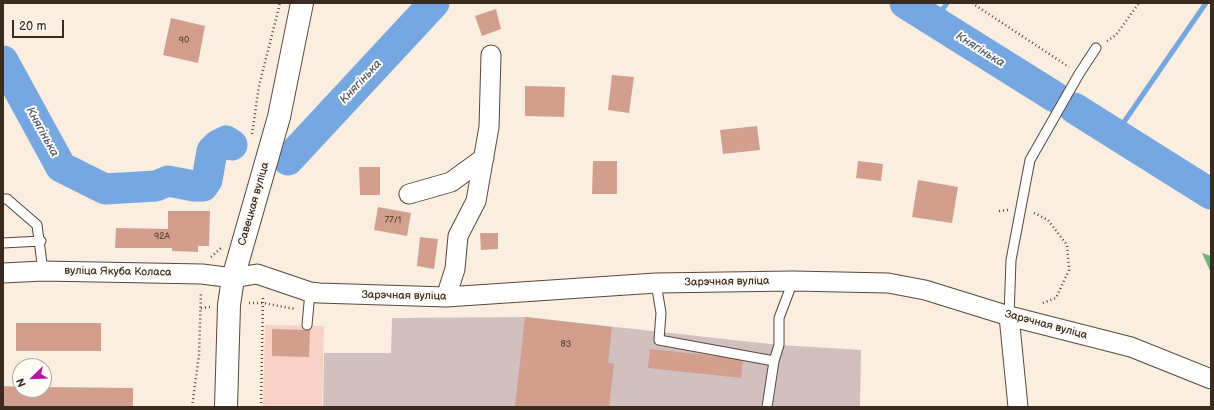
<!DOCTYPE html>
<html>
<head>
<meta charset="utf-8">
<style>
  body { margin:0 }
  #map { position:relative; width:1214px; height:410px; overflow:hidden; background:#f9eedf; font-family:"Balsamiq Sans",sans-serif }
  canvas { display:block }
  .frame { position:absolute; inset:0; border:4px solid #3b2a1e; pointer-events:none }
  .north { position:absolute; left:12px; top:358px; width:40px; height:40px; box-sizing:border-box; background:#fdfcf7; border:1px solid #afa8a0; border-radius:50%; rotate:247deg; font-size:11px; font-weight:700; line-height:16px; text-align:center; color:#3b2a1e }
  .north::after { content:''; display:block; margin:auto; width:14px; height:18px; background:#b5179e; clip-path:polygon(50% 0,100% 100%,50% 72%,0 100%) }
  .scale { position:absolute; left:12px; top:20px; width:52px; height:18px; box-sizing:border-box; border:2px solid #3b2a1e; border-top:0; padding-left:5px; font-size:12px; line-height:14px; white-space:nowrap; color:#3b2a1e; -webkit-text-stroke:3px #fdfcf7; paint-order:stroke }
</style>
</head>
<body>
<div id="map">
<canvas width="1214" height="410"></canvas>
<div class="frame"></div>
<div class="north">N</div>
<div class="scale">20 m</div>
</div>
<script>
const ctx = document.querySelector('canvas').getContext('2d');
ctx.lineJoin = 'round';
function fill(path, color) {
  ctx.fillStyle = color;
  ctx.fill(path, 'evenodd');
}
function shape(rows) {
  const path = new Path2D();
  for (const r of rows) {
    path.moveTo(r[0], r[1]);
    for (let i = 2; i < r.length; i += 2) path.lineTo(r[i], r[i + 1]);
  }
  return path;
}
function trace(path, color, width, dash) {
  ctx.strokeStyle = color;
  ctx.lineWidth = width;
  ctx.lineCap = dash ? 'butt' : 'round';
  ctx.setLineDash(dash || []);
  ctx.stroke(path);
}
function label(font, color, halo, rows, align = 'center') {
  ctx.font = font + ' "Balsamiq Sans",sans-serif';
  ctx.lineWidth = 4;
  ctx.setLineDash([]);
  ctx.textBaseline = 'middle';
  ctx.strokeStyle = halo;
  ctx.fillStyle = color;
  for (const [text, x, y, turn = 0] of rows) {
    ctx.save();
    ctx.translate(x, y);
    ctx.rotate((+turn || 0) * Math.PI / 180);
    ctx.textAlign = isNaN(turn) ? turn : align;
    if (halo) ctx.strokeText(text, 0, 0);
    ctx.fillText(text, 0, 0);
    ctx.restore();
  }
}
const built = shape([
  [265,325,324,326,322,407,263,407]
]);
const industrial = shape([
  [525,317,779,345,861,350,860,407,323,407,324,353,391,353,392,318]
]);
const forest = shape([
  [1202,253,1211,256,1211,273]
]);
const stream = shape([
  [934,22,947,3],
  [1115,135,1206,3]
]);
const river = shape([
  [905,3,1055,97],
  [3,61,61,167,105,189,156,186,168,181,194,186,203,186,207,180,212,151,218,145,226,141,232,145],
  [1074,108,1211,194],
  [288,160,434,3]
]);
const building = shape([
  [496,9,501,29,482,36,475,16],
  [171,18,205,26,198,63,163,55],
  [612,75,634,77,629,113,608,110],
  [525,86,565,87,564,117,525,116],
  [757,126,760,150,723,154,720,130],
  [593,161,617,161,617,194,592,194],
  [858,161,883,164,881,181,856,178],
  [359,167,380,167,380,195,360,195],
  [918,180,958,187,952,223,912,217],
  [378,207,411,213,407,236,374,230],
  [168,211,210,211,209,246,198,246,198,252,172,251,172,248,115,248,116,228,168,229],
  [480,233,498,233,498,249,481,250],
  [420,237,438,239,434,269,417,266],
  [525,317,612,327,608,363,614,364,609,407,515,407],
  [16,323,101,323,101,351,16,351],
  [272,329,310,330,309,357,272,356],
  [650,349,743,359,741,378,648,368],
  [3,386,20,387,20,390,44,390,44,387,133,388,133,407,3,407]
]);
const path = shape([
  [972,3,1069,67],
  [1107,41,1116,35,1139,3],
  [252,134,259,86,280,3],
  [999,211,1008,210],
  [1034,213,1048,220,1067,245,1069,270,1056,298,1040,304],
  [211,257,221,248],
  [249,303,263,303,295,309],
  [201,308,210,307],
  [192,407,199,355,201,292],
  [261,407,263,295]
]);
const lane = shape([
  [3,199,7,199,37,225,43,271],
  [3,243,41,241],
  [656,283,661,313,659,340,774,361,779,345,779,318,793,281],
  [1009,316,1011,260,1030,160,1079,74,1096,48],
  [307,325,310,292],
  [767,407,774,361]
]);
const street = shape([
  [409,194,451,182,484,158],
  [3,273,43,271,202,274,233,278,257,274,310,292,319,293,446,297,656,283,793,281,888,283,925,290,1009,316,1131,347,1211,379],
  [446,297,455,269,458,236,476,201,489,127,491,55],
  [1009,316,1018,407]
]);
const secondary = shape([
  [226,407,229,305,233,278,279,117,302,3]
]);
const numberNames = [
  ["90",184,41],
  ["77/1",393,221],
  ["92А",162,237],
  ["83",566,345]
];
const streetNames = [
  ["Савецкая вуліца",254,204,-74],
  ["вуліца Якуба Коласа",118,272,1],
  ["Зарэчная вуліца",727,282,-1],
  ["Зарэчная вуліца",404,296,1],
  ["Зарэчная вуліца",1046,325,15]
];
const waterNames = [
  ["Княгінька",980,50,32],
  ["Княгінька",361,82,-47],
  ["Княгінька",42,132,61]
];
fill(built, '#f7d1c6');
fill(industrial, '#d2bfbf');
fill(forest, '#6db57a');
trace(stream, '#76a7e1', 5);
trace(river, '#76a7e1', 31);
fill(building, '#d29f8e');
trace(lane, '#58473b', 11);
trace(street, '#58473b', 21);
trace(secondary, '#58473b', 24);
trace(path, '#58473b', 2.5, [1, 3]);
trace(lane, '#fff', 9);
trace(street, '#fff', 19);
trace(secondary, '#fff', 22);
label('9px', '#61473a', null, numberNames);
label('11px', '#3b2a1e', '#fdfcf7', streetNames);
label('italic 12px', '#535c6c', '#fdfcf7', waterNames);
</script>
</body>
</html>
